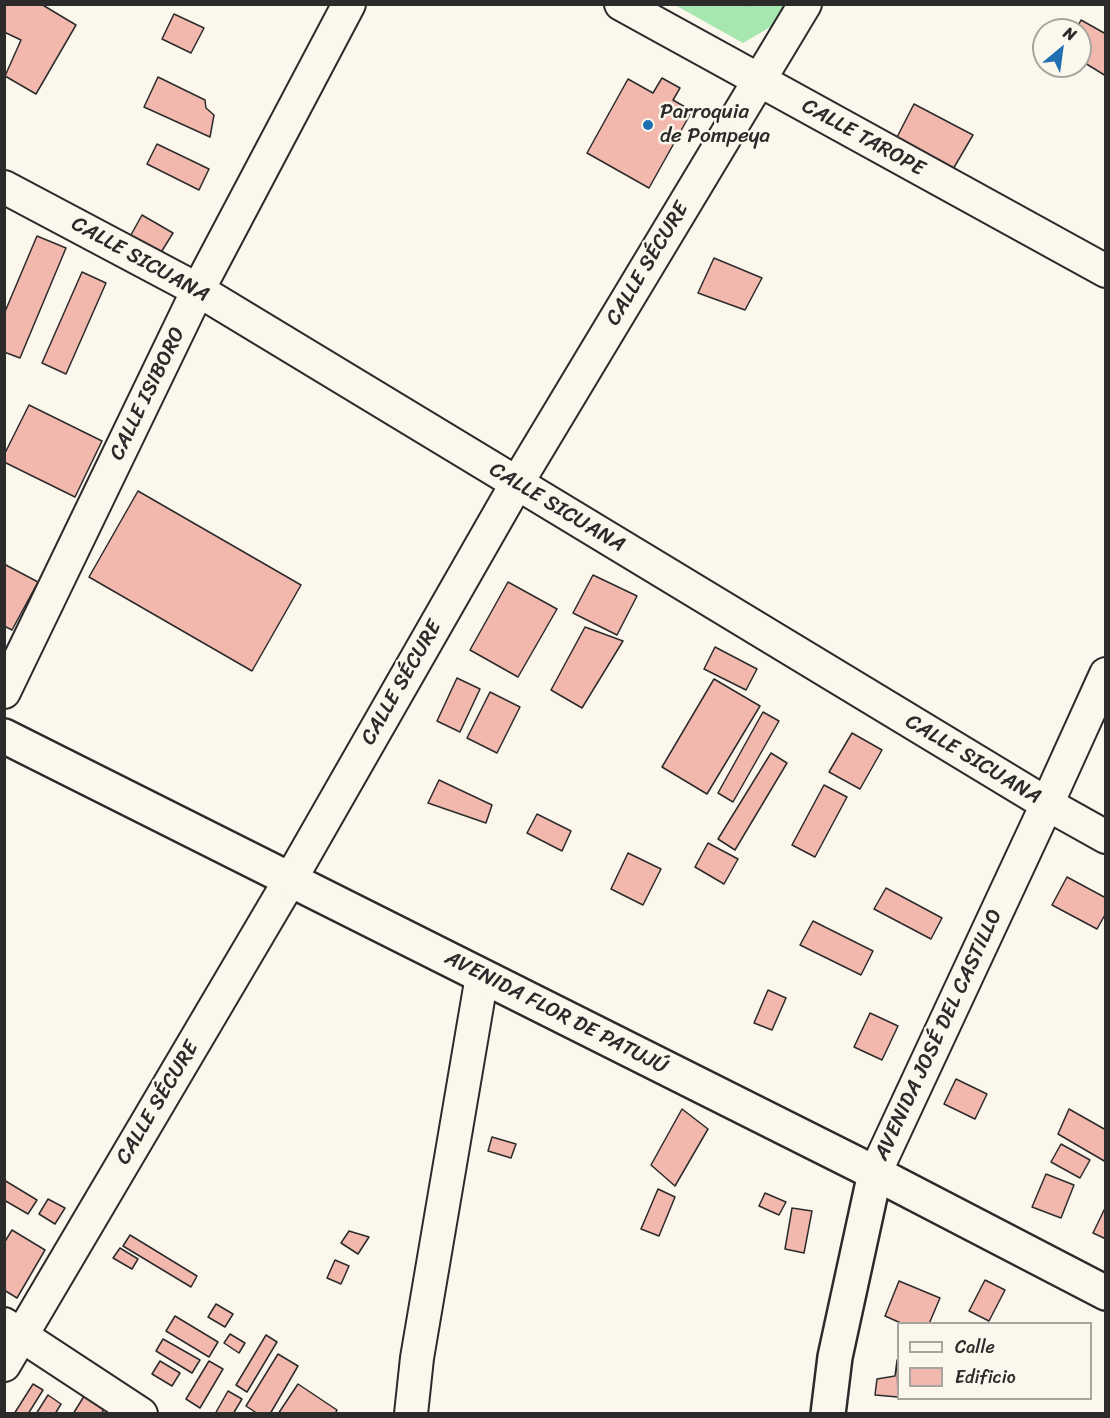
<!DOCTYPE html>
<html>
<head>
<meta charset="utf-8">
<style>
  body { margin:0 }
  #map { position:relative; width:1110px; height:1418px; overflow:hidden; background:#fbf7ec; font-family:Sriracha,sans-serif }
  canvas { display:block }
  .frame { position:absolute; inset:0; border:6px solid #2b2b2b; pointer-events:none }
  .legend { position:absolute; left:897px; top:1322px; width:195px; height:78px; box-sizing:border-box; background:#fbf7ec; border:2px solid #a8a59f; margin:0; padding:8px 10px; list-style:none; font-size:18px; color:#2b2b2b }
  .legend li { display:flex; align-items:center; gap:12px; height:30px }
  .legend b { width:30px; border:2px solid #a8a59f }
  .north { position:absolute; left:1032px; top:18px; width:60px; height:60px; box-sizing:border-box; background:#fbf7ec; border:2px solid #a8a59f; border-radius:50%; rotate:29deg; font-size:16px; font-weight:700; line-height:24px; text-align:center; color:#2b2b2b }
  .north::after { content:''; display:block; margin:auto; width:21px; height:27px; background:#1f6fb2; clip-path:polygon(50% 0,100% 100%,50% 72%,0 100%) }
</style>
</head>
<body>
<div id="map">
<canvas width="1110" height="1418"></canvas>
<div class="frame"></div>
<ul class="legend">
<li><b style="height:8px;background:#fbf7ec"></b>Calle</li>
<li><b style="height:16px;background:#f2b8ae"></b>Edificio</li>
</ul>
<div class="north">N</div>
</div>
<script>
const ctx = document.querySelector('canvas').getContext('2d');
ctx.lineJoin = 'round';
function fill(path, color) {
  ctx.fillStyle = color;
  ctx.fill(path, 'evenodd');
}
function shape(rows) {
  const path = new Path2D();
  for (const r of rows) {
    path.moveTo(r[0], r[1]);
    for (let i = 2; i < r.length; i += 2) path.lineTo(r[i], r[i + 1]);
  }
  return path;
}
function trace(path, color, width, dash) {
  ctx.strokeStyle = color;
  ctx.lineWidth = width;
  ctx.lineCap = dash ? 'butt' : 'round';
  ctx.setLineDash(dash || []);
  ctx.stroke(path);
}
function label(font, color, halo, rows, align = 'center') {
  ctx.font = font + ' Sriracha,sans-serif';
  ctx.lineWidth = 5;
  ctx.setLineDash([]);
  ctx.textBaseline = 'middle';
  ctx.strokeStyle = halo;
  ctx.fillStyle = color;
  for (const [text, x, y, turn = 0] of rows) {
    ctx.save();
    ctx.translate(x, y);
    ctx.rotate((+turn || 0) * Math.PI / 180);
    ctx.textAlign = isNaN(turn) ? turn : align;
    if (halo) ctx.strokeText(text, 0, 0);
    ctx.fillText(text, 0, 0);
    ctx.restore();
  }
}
const green = shape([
  [675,5,785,5,772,26,743,43]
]);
const building = shape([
  [4,4,41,4,76,25,36,94,5,76,21,40,4,32,4,4],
  [174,14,204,28,191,53,162,39,174,14],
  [1081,20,1106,34,1106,76,1080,60,1080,30,1076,30,1081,20],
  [158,77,205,100,206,108,214,115,210,137,144,107,158,77],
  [662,78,680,88,673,100,692,111,649,188,587,153,628,79,653,93,662,78],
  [914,104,973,135,949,176,893,145,914,104],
  [157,144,209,169,199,190,147,164,157,144],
  [142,215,173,233,157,259,127,242,142,215],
  [37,236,66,248,20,358,4,352,4,314,37,236],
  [714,258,762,278,745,310,698,293,714,258],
  [82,272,106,283,66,374,42,363,82,272],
  [29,405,102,441,75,497,4,462,4,455,29,405],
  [138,491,301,585,252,671,89,577,138,491],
  [4,564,38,582,12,630,4,626,4,564],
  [593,575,637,596,617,635,573,613,593,575],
  [508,582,557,609,518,677,470,650,508,582],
  [585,627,623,641,582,708,551,690,585,627],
  [715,647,757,669,746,690,704,669,715,647],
  [457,678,480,689,460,732,437,721,457,678],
  [714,679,760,706,707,794,662,767,714,679],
  [490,692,520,707,497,753,467,738,490,692],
  [763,712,779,721,733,802,718,793,763,712],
  [852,733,882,750,860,789,829,772,852,733],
  [771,753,787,763,735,850,718,839,771,753],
  [439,780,492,805,486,823,428,803,439,780],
  [824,785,847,797,815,857,792,845,824,785],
  [537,814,571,831,562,851,527,833,537,814],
  [708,843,738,859,724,884,695,867,708,843],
  [628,853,661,869,643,905,611,889,628,853],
  [1067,877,1106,898,1106,913,1097,929,1052,905,1067,877],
  [886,888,942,918,931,939,874,909,886,888],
  [813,921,873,951,861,975,800,945,813,921],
  [768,990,786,998,772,1030,754,1023,768,990],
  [870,1013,898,1026,882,1060,854,1047,870,1013],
  [956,1079,987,1094,975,1119,944,1104,956,1079],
  [682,1109,708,1129,675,1186,651,1165,682,1109],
  [1069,1109,1106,1130,1106,1162,1058,1134,1069,1109],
  [492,1137,516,1144,511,1158,488,1151,492,1137],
  [1061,1144,1090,1160,1080,1178,1051,1162,1061,1144],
  [1046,1174,1074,1185,1061,1218,1032,1207,1046,1174],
  [4,1180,37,1200,28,1214,4,1200,4,1180],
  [658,1189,675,1197,659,1236,641,1229,658,1189],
  [765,1193,786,1202,779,1215,759,1206,765,1193],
  [48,1199,65,1208,55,1224,39,1214,48,1199],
  [1106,1206,1106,1239,1093,1233,1106,1206],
  [792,1208,812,1211,804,1253,785,1249,792,1208],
  [12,1230,45,1250,17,1298,4,1290,4,1243,12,1230],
  [349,1231,369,1237,358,1254,341,1243,349,1231],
  [130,1235,197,1276,191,1287,123,1246,130,1235],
  [120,1248,138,1259,132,1269,113,1258,120,1248],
  [335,1260,349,1266,341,1284,327,1278,335,1260],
  [985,1280,1005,1290,989,1321,969,1311,985,1280],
  [899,1281,940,1298,929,1324,903,1324,885,1316,899,1281],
  [216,1304,233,1314,225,1327,208,1317,216,1304],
  [175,1316,218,1342,209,1357,166,1331,175,1316],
  [230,1334,245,1343,239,1353,224,1343,230,1334],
  [266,1335,277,1342,247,1392,236,1385,266,1335],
  [163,1339,200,1360,192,1373,156,1351,163,1339],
  [278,1354,298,1366,270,1414,258,1414,246,1406,278,1354],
  [897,1360,898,1397,875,1395,877,1379,895,1376,897,1360],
  [160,1361,180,1373,172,1386,152,1374,160,1361],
  [209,1361,223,1369,200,1408,186,1399,209,1361],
  [33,1384,43,1390,28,1414,14,1414,33,1384],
  [298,1384,337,1410,335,1414,278,1414,298,1384],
  [228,1391,242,1399,233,1414,215,1414,228,1391],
  [86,1393,107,1405,101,1414,73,1414,86,1393],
  [48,1395,61,1404,55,1414,36,1414,48,1395]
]);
const path = shape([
  [747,4,748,5]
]);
const minor = shape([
  [621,4,1106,271],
  [4,187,198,290,1047,804,1106,837],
  [4,692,198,290,349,4],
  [875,1173,1047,804,1106,674],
  [4,1324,141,1414],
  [4,1365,290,880,517,483,805,4],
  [411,1414,417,1358,482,976]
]);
const major = shape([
  [4,736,875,1173,1106,1293],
  [828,1414,835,1357,875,1173]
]);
const markers = [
  [648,125,6,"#1f6fb2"]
];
const poiNames = [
  ["Parroquia",660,113],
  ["de Pompeya",660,137]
];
const streetNames = [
  ["CALLE TAROPE",863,138,29],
  ["CALLE SICUANA",140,260,29],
  ["CALLE SÉCURE",648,264,-59],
  ["CALLE ISIBORO",148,394,-64],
  ["CALLE SICUANA",557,508,31],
  ["CALLE SÉCURE",402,683,-60],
  ["CALLE SICUANA",973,760,31],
  ["AVENIDA FLOR DE PATUJÚ",556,1013,27],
  ["AVENIDA JOSÉ DEL CASTILLO",939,1035,-65],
  ["CALLE SÉCURE",158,1103,-59]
];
fill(green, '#a6e6af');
fill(building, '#f2b8ae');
trace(building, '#2b2b2b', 1.5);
trace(minor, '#2b2b2b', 36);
trace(major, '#2b2b2b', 38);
trace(path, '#2b2b2b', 4, [4.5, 4.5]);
trace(minor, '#fbf7ec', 32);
trace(major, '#fbf7ec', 33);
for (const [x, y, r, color] of markers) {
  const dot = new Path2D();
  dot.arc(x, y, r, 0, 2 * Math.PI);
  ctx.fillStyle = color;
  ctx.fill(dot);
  trace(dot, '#fbf7ec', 2);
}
label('21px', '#2b2b2b', '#fbf7ec', poiNames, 'left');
label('21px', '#2b2b2b', '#fbf7ec', streetNames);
</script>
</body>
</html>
